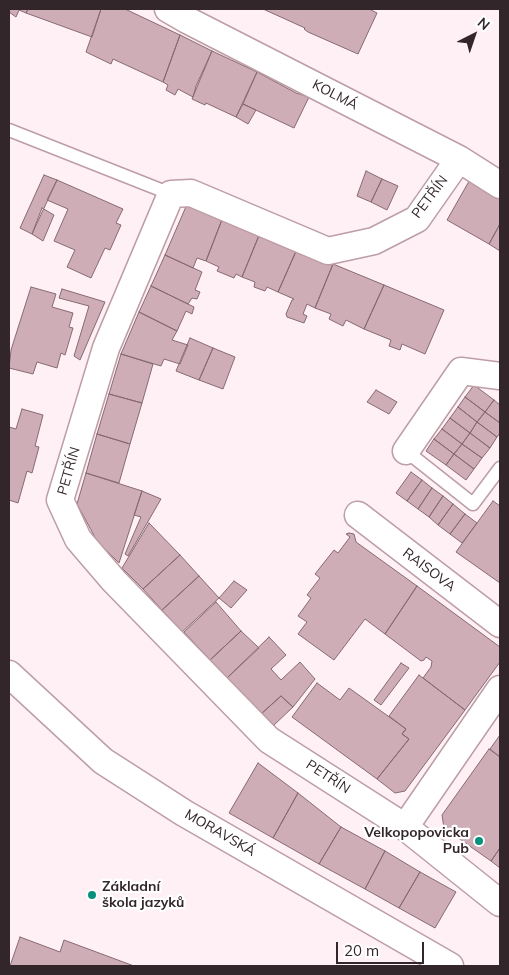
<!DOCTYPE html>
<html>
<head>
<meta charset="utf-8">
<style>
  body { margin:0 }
  #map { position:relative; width:509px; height:975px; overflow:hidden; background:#fef0f4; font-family:Mulish,sans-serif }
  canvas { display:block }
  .frame { position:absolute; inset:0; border:10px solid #33262a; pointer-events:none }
  .north { position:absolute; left:449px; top:10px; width:50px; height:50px; -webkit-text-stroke:4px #fff; paint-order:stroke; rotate:41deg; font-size:14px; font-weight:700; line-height:20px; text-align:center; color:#33262a }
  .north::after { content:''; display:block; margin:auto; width:18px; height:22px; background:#33262a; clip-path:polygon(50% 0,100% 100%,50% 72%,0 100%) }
  .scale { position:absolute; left:336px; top:942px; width:88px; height:22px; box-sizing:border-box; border:2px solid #33262a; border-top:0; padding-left:6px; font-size:15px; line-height:18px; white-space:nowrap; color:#33262a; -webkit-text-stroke:4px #fff; paint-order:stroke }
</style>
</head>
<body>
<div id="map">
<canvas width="509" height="975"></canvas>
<div class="frame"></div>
<div class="north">N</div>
<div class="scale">20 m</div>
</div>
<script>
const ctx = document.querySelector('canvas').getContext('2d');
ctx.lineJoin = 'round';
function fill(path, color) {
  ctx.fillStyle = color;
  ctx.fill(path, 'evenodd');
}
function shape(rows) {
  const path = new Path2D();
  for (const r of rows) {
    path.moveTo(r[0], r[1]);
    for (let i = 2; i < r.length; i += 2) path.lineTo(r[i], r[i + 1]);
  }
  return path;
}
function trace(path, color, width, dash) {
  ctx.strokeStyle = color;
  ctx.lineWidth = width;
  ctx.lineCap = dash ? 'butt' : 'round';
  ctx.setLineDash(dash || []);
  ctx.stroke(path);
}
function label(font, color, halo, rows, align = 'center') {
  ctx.font = font + ' Mulish,sans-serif';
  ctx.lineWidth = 4.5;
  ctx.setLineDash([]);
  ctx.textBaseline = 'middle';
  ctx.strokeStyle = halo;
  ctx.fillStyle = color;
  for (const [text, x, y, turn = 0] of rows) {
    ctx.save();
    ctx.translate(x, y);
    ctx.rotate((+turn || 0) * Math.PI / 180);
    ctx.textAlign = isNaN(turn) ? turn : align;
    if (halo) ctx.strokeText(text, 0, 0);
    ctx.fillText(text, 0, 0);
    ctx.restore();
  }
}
const building = shape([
  [9,9,28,9,26,13,19,10,16,17,9,12,9,9],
  [28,9,101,9,92,37,26,13,28,9],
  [101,9,125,9,180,35,163,82,113,59,111,64,86,52,101,9],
  [263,9,369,9,377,13,358,54,308,32,304,29,305,28,263,9],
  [180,35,212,51,196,86,193,97,178,89,175,95,166,90,168,85,163,82,180,35],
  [212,51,257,72,236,117,206,103,205,105,192,99,212,51],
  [257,72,296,93,309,97,294,128,243,104,257,72],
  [243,104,256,110,248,124,236,117,243,104],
  [366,171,382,179,371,202,357,196,366,171],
  [44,175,57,180,32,234,20,228,44,175],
  [472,176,500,193,500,224,489,244,447,220,472,176],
  [382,179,398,186,387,210,371,202,382,179],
  [57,180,123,209,116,223,121,225,110,250,105,248,91,278,67,267,75,250,54,241,68,209,47,200,57,180],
  [188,202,223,217,206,261,197,258,193,268,165,255,188,202],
  [42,208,54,215,43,241,32,234,42,208],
  [223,217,260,233,242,277,236,274,234,278,217,271,219,267,206,261,223,217],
  [500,224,500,251,489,244,500,224],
  [260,233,297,249,278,292,267,287,265,291,254,287,255,282,242,277,260,233],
  [297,249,333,264,315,308,307,304,303,314,307,316,304,323,287,317,286,314,292,300,294,299,278,292,297,249],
  [165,255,202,272,195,290,200,292,197,299,192,298,188,304,151,286,165,255],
  [333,264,384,285,364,329,346,320,343,326,329,319,331,314,315,308,333,264],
  [384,285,444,310,425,354,402,344,400,350,389,346,391,340,364,329,384,285],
  [151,286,194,307,192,314,186,311,177,331,139,312,151,286],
  [31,287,56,294,52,307,73,313,69,327,73,328,65,355,61,353,57,368,37,362,33,374,9,368,11,350,31,287],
  [62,289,105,302,80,360,74,356,89,306,59,298,62,289],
  [139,312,177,331,172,340,188,345,180,364,164,359,161,366,121,354,139,312],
  [190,338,213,348,199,380,176,371,190,338],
  [213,348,235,357,223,389,199,380,213,348],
  [121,354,153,364,142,403,109,394,121,354],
  [474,385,494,400,485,412,465,397,474,385],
  [376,390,397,402,389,414,367,402,376,390],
  [109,394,142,403,130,444,97,434,109,394],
  [465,397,485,412,477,422,458,407,465,397],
  [494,400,500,405,500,423,485,412,494,400],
  [458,407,477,422,470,433,450,418,458,407],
  [22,409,43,415,35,446,39,447,32,473,27,471,18,503,9,500,9,427,16,429,22,409],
  [485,412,500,423,500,433,497,437,477,422,485,412],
  [450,418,470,433,462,444,442,429,450,418],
  [477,422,497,437,490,448,470,433,477,422],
  [442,429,462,444,454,454,434,439,442,429],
  [470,433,490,448,482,458,462,444,470,433],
  [97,434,130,444,119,483,86,473,97,434],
  [434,439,454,454,446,465,426,451,434,439],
  [462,444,482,458,474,469,454,454,462,444],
  [454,454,474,469,466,480,446,465,454,454],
  [411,472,422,480,407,501,396,493,411,472],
  [86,473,142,491,119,563,97,541,77,504,86,473],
  [422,480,432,488,418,509,407,501,422,480],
  [432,488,443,496,429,517,418,509,432,488],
  [142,491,161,499,128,556,125,554,141,517,134,515,142,491],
  [443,496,453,504,438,525,429,517,443,496],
  [493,501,500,506,500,583,456,552,493,501],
  [453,504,465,514,450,534,438,525,453,504],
  [465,514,477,523,462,543,450,534,465,514],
  [149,523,180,555,143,589,122,568,149,523],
  [349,533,354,534,356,542,417,586,385,634,365,619,334,660,298,634,307,622,298,616,311,598,307,595,320,578,315,574,334,550,338,553,350,537,346,534,349,533],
  [180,555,199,576,162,610,143,589,180,555],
  [199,576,219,598,182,632,162,610,199,576],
  [234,581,247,590,231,608,219,598,234,581],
  [417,586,500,647,500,662,465,710,423,678,431,667,432,661,426,657,424,660,421,661,385,634,417,586],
  [216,602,241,631,210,660,184,632,216,602],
  [241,631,259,648,227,678,210,660,241,631],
  [269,637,286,655,271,669,281,680,300,662,315,679,293,707,281,696,261,714,227,678,269,637],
  [401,663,409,668,381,705,374,700,401,663],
  [419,675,465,710,405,791,395,793,377,779,409,739,402,734,406,729,389,716,419,675],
  [317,683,340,700,349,688,406,729,402,734,409,739,377,779,292,717,317,683],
  [281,696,293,707,274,725,261,714,281,696],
  [500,735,500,757,490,749,500,735],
  [489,749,500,757,500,848,491,861,444,828,442,815,489,749],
  [258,763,298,793,273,838,229,813,258,763],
  [298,793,341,827,319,864,273,838,298,793],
  [341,827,385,851,365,889,319,864,341,827],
  [500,848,500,868,491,861,500,848],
  [385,851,420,872,399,908,365,889,385,851],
  [420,872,456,892,435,928,399,908,420,872],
  [20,937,60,952,64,940,134,966,10,966,20,937]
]);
const service = shape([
  [9,130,171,194],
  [406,451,473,504,500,468]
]);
const minor = shape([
  [168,9,187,20,459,159,500,185],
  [459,159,417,219,374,241,328,251,191,193,171,194,106,348,60,500,78,539,114,581,269,740,405,827,500,903],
  [406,451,461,371,500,376],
  [358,515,500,624],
  [9,674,103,761,184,813,450,966],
  [405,827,500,689]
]);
const markers = [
  [479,841,5,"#05917c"],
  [92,895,5,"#05917c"]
];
const streetNames = [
  ["KOLMÁ",335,95,27],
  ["PETŘÍN",430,197,-53],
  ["PETŘÍN",69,471,-74],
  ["RAISOVA",429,570,37],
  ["PETŘÍN",328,777,33],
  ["MORAVSKÁ",220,833,30]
];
const poiNames = [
  ["Velkopopovicka",469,833],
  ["Pub",469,849],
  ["Základní",102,887,"left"],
  ["škola jazyků",102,903,"left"]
];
fill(building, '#ceadb7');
trace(building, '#876972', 1);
trace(service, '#bd9da6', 15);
trace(minor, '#bd9da6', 29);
trace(service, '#fff', 12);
trace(minor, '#fff', 26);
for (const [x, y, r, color] of markers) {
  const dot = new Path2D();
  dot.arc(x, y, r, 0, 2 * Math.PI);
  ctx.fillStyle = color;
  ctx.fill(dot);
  trace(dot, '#fff', 2);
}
label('14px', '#33262a', '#fff', streetNames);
label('bold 14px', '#33262a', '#fff', poiNames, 'right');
</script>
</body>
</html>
